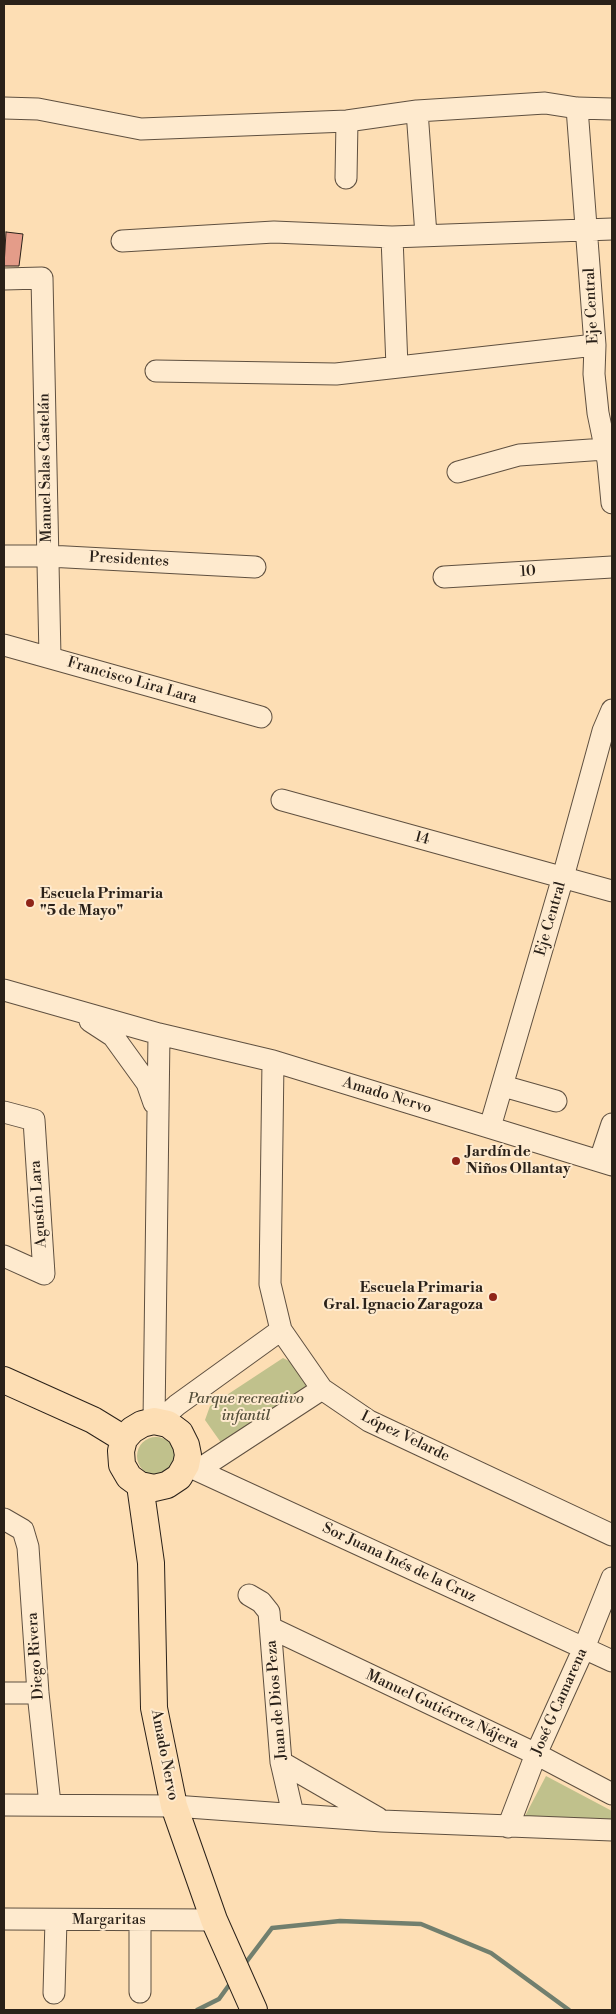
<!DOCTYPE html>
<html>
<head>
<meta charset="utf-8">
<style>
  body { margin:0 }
  #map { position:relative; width:616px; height:2014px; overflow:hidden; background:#fddeb4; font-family:"Libre Bodoni",serif }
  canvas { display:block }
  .frame { position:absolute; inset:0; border:5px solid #2a2119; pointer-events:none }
</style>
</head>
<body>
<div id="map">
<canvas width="616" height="2014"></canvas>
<div class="frame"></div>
</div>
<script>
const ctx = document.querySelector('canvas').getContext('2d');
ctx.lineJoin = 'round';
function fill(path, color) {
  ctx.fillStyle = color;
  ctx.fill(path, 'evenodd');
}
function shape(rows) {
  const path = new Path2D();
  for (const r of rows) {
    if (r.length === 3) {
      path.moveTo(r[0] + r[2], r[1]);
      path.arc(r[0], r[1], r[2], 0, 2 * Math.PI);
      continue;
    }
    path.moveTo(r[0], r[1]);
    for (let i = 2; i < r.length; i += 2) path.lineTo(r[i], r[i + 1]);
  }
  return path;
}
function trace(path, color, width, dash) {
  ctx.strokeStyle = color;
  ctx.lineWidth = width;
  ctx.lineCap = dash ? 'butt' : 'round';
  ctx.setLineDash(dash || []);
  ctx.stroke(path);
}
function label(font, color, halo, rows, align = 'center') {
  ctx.font = font + ' "Libre Bodoni",serif';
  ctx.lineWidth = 4;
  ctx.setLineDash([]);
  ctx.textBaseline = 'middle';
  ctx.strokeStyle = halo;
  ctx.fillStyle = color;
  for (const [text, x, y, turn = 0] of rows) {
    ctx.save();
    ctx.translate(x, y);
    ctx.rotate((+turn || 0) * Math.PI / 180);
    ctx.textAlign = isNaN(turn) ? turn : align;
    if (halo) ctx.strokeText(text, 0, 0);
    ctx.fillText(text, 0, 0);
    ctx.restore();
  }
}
const green = shape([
  [283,1358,293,1363,308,1384,308,1394,222,1444,205,1420,210,1406],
  [156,1456,19],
  [546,1776,612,1811,612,1821,525,1816]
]);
const stream = shape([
  [244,1965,272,1928,340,1921,421,1924,491,1953,569,2010],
  [197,2010,219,1999,232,1981]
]);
const building = shape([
  [6,232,23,234,19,266,4,266,6,232]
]);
const minor = shape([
  [4,108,38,109,141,129,347,121,417,111,545,103,577,108,612,109],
  [577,108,595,345,594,374,598,413,608,461,612,503],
  [417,111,426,235],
  [346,178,347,121],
  [392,237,397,367],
  [122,241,274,232,392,237,612,229],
  [4,279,42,278,50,657],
  [156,371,336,374,595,345],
  [458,472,519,455,605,449],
  [4,556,48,556,255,567],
  [444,577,612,567],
  [4,645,261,717],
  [282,800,612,891],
  [4,990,159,1034,273,1061,612,1165],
  [90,1021,113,1036,147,1083,154,1103],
  [273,1061,270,1284,281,1330,322,1389,369,1421,612,1535],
  [503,1086,556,1101],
  [4,1112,34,1120,44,1274,4,1256],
  [490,1127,563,877,603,731,612,710],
  [600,1160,612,1124],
  [154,1421,159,1034],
  [158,1422,177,1405,281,1330],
  [186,1465,612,1661],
  [198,1470,322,1389],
  [4,1519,23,1530,28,1547,38,1693,50,1804],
  [249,1595,261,1602,269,1612,281,1762,293,1814],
  [271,1628,536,1754,612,1794],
  [4,1693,38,1693],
  [281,1762,378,1818],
  [4,1805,174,1806,382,1821,612,1830],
  [508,1827,536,1754,584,1648,612,1578],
  [4,1919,214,1920],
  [140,1992,140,1920],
  [54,1993,56,1920]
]);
const major = shape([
  [4,1380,93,1420,124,1439],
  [140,1485,154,1488,167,1485,179,1477,186,1465,188,1455,186,1445,180,1433,168,1424,154,1421,142,1424,132,1430,124,1439,121,1451,122,1465,129,1477,140,1485,151,1563,154,1708,174,1806,214,1920,254,2010]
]);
const markers = [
  [30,903,5,"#8f2418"],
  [456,1161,5,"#8f2418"],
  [493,1297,5,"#8f2418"]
];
const streetNames = [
  ["Eje Central",592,306,-93],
  ["Manuel Salas Castelán",46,468,-91],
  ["Presidentes",129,560,3],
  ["10",528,572,-4],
  ["Francisco Lira Lara",132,681,16],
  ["14",422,839,15],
  ["Eje Central",551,919,-74],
  ["Amado Nervo",387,1096,17],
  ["Agustín Lara",39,1204,-94],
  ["López Velarde",405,1437,26],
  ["Sor Juana Inés de la Cruz",399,1563,25],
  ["Diego Rivera",36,1656,-94],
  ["Juan de Dios Peza",277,1700,-95],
  ["José G Camarena",560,1702,-66],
  ["Manuel Gutiérrez Nájera",442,1710,25],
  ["Amado Nervo",164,1755,79],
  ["Margaritas",109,1920]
];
const poiNames = [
  ["Escuela Primaria",40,894],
  ["\"5 de Mayo\"",40,911],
  ["Jardín de",466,1152],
  ["Niños Ollantay",466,1169],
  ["Escuela Primaria",483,1288,"right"],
  ["Gral. Ignacio Zaragoza",483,1305,"right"]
];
const parkNames = [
  ["Parque recreativo",246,1399],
  ["infantil",246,1416]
];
fill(green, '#c0c18c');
trace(stream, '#717f6e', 4.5);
fill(building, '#e49c89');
trace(building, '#2a2119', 1);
trace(minor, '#5f5040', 23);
trace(major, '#2a2119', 28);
trace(minor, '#feeace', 21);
trace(major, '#fddeb4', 26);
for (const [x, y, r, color] of markers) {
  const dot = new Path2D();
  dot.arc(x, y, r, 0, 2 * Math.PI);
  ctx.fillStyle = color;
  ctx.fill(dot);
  trace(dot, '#feeace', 2);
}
label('15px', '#2a2119', '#feeace', streetNames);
label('bold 15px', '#2a2119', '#feeace', poiNames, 'left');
label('italic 15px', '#57513c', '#feeace', parkNames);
</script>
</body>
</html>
